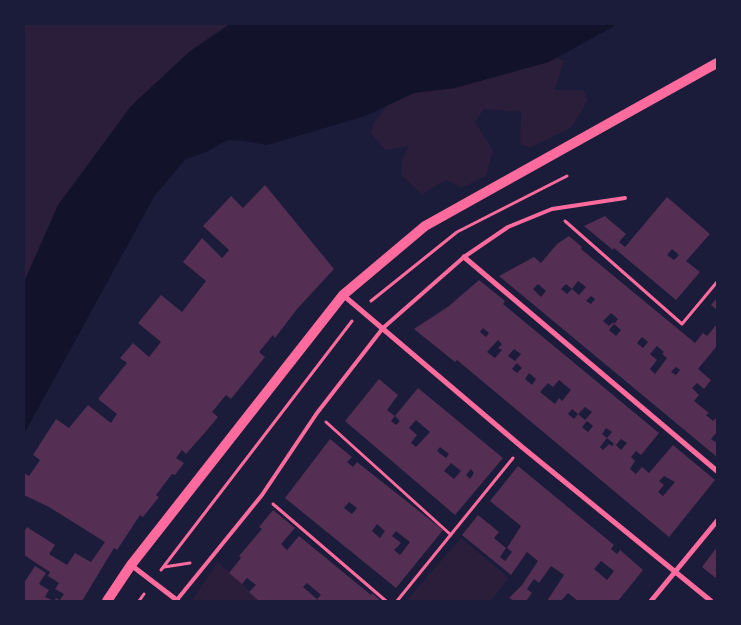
<!DOCTYPE html>
<html>
<head>
<meta charset="utf-8">
<style>
  body { margin:0 }
  #map { position:relative; width:741px; height:625px; overflow:hidden; background:#1b1b3a; font-family:Lato,sans-serif }
  canvas { display:block }
  .frame { position:absolute; inset:0; border:25px solid #1b1b3a; pointer-events:none }
</style>
</head>
<body>
<div id="map">
<canvas width="741" height="625"></canvas>
<div class="frame"></div>
</div>
<script>
const ctx = document.querySelector('canvas').getContext('2d');
ctx.lineJoin = 'round';
function fill(path, color) {
  ctx.fillStyle = color;
  ctx.fill(path, 'evenodd');
}
function shape(rows) {
  const path = new Path2D();
  for (const r of rows) {
    path.moveTo(r[0], r[1]);
    for (let i = 2; i < r.length; i += 2) path.lineTo(r[i], r[i + 1]);
  }
  return path;
}
function trace(path, color, width, dash) {
  ctx.strokeStyle = color;
  ctx.lineWidth = width;
  ctx.lineCap = dash ? 'butt' : 'round';
  ctx.setLineDash(dash || []);
  ctx.stroke(path);
}
const green = shape([
  [24,24,230,24,189,52,41,246,24,282],
  [553,57,564,60,555,90,583,90,588,100,571,128,530,148,520,144,521,112,484,109,475,122,493,150,486,176,461,188,446,180,422,194,401,175,402,160,409,146,385,150,371,133,373,124,395,95],
  [461,538,509,578,491,601,406,601],
  [218,562,242,584,259,601,192,600]
]);
const water = shape([
  [230,24,618,24,549,62,455,88,414,93,365,116,267,145,245,141,228,140,206,152,186,159,155,195,24,434,24,282,58,205,131,106,189,52]
]);
const building = shape([
  [265,185,334,269,297,309,275,338,273,335,259,352,265,357,231,399,226,395,212,412,218,417,208,429,186,454,182,450,176,458,184,463,175,475,172,474,156,495,159,497,143,517,140,515,117,550,114,548,82,601,24,601,24,583,35,566,46,573,39,584,49,590,45,597,54,601,56,598,60,600,64,594,55,589,59,583,48,576,50,572,24,555,24,532,27,527,55,545,49,554,67,565,75,553,91,562,105,542,49,507,24,495,24,473,29,476,40,460,33,455,56,419,69,428,88,405,111,423,117,414,98,399,127,363,120,358,133,343,149,357,161,342,138,323,161,295,182,312,206,281,183,262,202,238,222,258,229,250,203,226,231,196,243,208],
  [667,197,710,234,686,261,700,272,676,300,614,248,613,250,584,226,605,216,607,218,626,234,619,242,625,247],
  [672,249,679,255,674,260,667,255],
  [569,236,582,247,581,249,695,343,703,333,707,336,717,324,717,346,698,369,711,380,704,389,697,383,692,388,699,395,694,401,709,413,706,415,713,421,717,417,717,432,711,439,715,442,717,440,717,457,499,276,534,257,541,263,557,244],
  [578,281,586,287,579,295,572,289,567,294,561,289,566,284,572,289],
  [538,284,546,291,541,297,533,289],
  [591,296,595,299,591,304,586,301],
  [611,313,618,319,614,324,621,330,616,336,609,330,614,324,613,322,609,326,603,321],
  [642,337,648,342,643,348,637,343],
  [657,346,664,352,662,354,667,358,655,374,650,369,657,360,650,354],
  [676,367,680,370,676,375,671,372],
  [479,280,505,301,503,304,659,433,641,455,636,451,631,457,635,461,630,469,636,474,642,467,649,473,673,445,715,480,669,537,457,360,455,362,414,329,449,306],
  [483,328,489,333,486,337,480,332],
  [498,340,502,344,498,348,502,350,495,358,487,352],
  [514,349,521,354,515,361,508,356],
  [517,363,522,368,517,373,512,369],
  [529,373,536,379,532,385,525,379],
  [559,380,571,390,562,401,559,398,555,404,540,392,548,383,553,387],
  [585,407,592,412,585,420,578,414,574,419,568,414,572,409,578,414],
  [587,421,593,426,588,432,582,427],
  [606,428,612,432,607,438,614,444,612,446,609,444,603,450,600,447,607,438,602,434],
  [621,439,627,443,621,450,616,445],
  [664,476,675,482,663,496,658,492,664,485,659,481],
  [717,298,717,310,711,305],
  [379,379,398,395,387,410,395,416,391,421,396,425,400,421,395,416,418,388,503,458,455,515,345,421],
  [416,420,430,432,416,447,411,443,417,435,409,428],
  [440,447,449,454,446,458,437,451],
  [451,463,461,471,454,479,444,471],
  [471,469,474,473,470,479,466,475],
  [330,439,352,457,347,462,353,467,357,462,443,530,396,588,285,498],
  [349,502,357,508,352,514,344,508],
  [377,524,385,531,380,538,372,531],
  [396,531,410,542,400,555,394,550,401,543,392,536],
  [518,466,614,545,611,549,617,554,620,550,643,570,618,601,578,601,568,593,561,601,547,601,564,575,551,566,539,583,534,579,527,589,532,593,526,601,515,601,509,598,522,585,538,561,527,552,511,575,462,535,478,515,499,532,494,538,506,548,500,557,505,561,512,552,507,548,521,526,490,501],
  [601,561,614,571,607,580,594,569],
  [273,510,295,528,281,544,287,550,299,536,371,595,372,593,381,601,320,601,317,599,321,595,307,583,303,587,317,599,316,601,259,601,249,592,256,585,247,578,242,584,229,573,241,558,239,556,262,529,259,527],
  [717,547,717,579,702,567]
]);
const path = shape([
  [565,221,682,324,717,282],
  [371,301,457,232,567,176],
  [326,422,451,535],
  [273,504,386,601],
  [164,567,190,563],
  [161,570,352,321],
  [139,601,144,594],
  [397,601,513,458]
]);
const service = shape([
  [176,601,262,495,317,413,383,328,464,257,508,227,552,209,625,198]
]);
const minor = shape([
  [464,257,717,471],
  [343,295,522,447,711,601],
  [131,565,178,601],
  [651,601,717,521]
]);
const secondary = shape([
  [107,601,131,565,343,295,425,226,717,63]
]);
fill(green, '#2a1e3b');
fill(water, '#12122b');
fill(building, '#542f53');
trace(path, '#ff6b9d', 3);
trace(service, '#ff6b9d', 4);
trace(minor, '#ff6b9d', 5);
trace(secondary, '#ff6b9d', 10);
</script>
</body>
</html>
